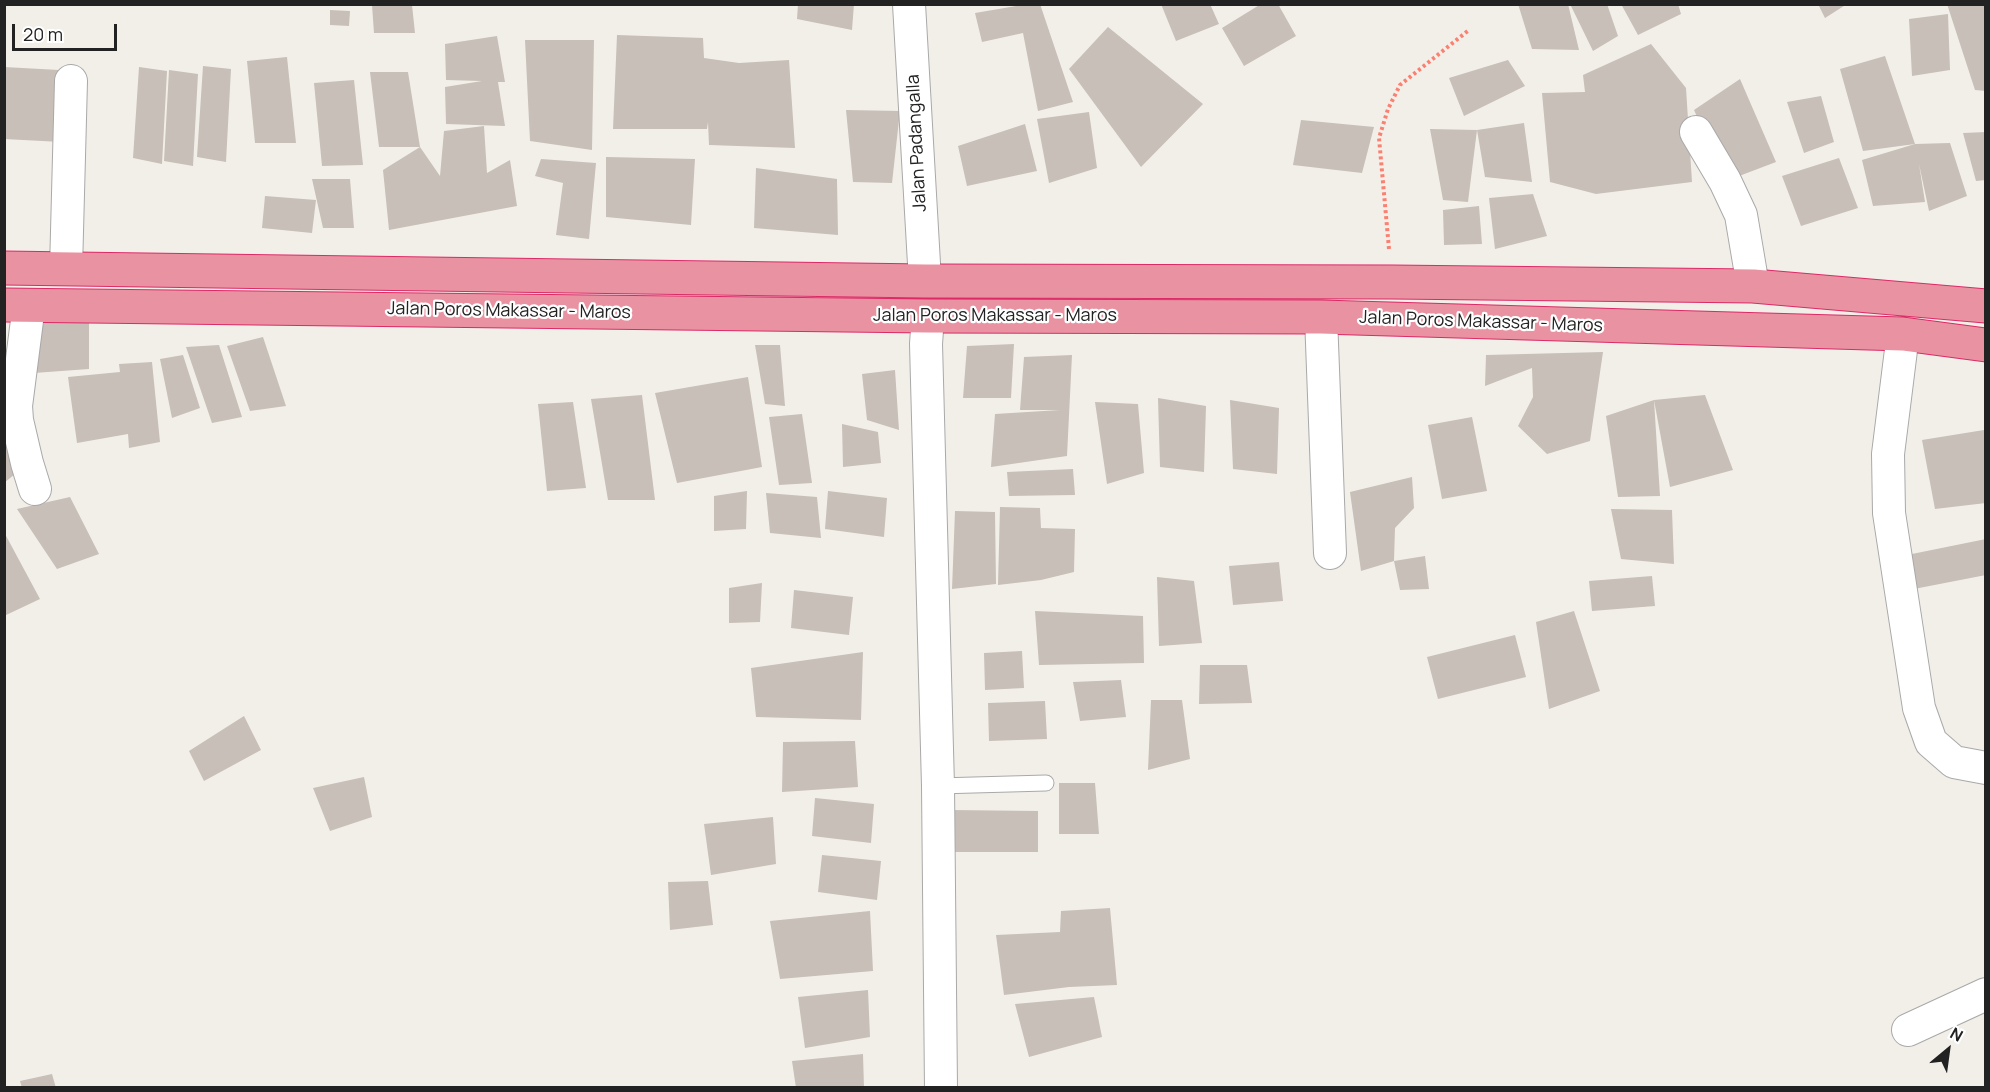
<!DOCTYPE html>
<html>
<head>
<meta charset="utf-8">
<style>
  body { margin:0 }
  #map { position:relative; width:1990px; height:1092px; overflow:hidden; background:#f2efe9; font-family:Manrope,sans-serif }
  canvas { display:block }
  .frame { position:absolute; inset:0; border:6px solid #222; pointer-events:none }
  .north { position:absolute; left:1918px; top:1020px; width:60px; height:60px; -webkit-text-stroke:4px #fff; paint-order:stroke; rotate:29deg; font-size:16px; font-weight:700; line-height:24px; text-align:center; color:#222 }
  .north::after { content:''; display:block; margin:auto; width:21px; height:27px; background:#222; clip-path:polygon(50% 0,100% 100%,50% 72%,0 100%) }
  .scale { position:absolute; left:12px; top:24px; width:105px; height:27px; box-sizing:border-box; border:3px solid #222; border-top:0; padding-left:8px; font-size:18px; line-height:21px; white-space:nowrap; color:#222; -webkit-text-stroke:4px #fff; paint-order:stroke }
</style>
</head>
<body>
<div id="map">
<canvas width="1990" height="1092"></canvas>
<div class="frame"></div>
<div class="north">N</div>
<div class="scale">20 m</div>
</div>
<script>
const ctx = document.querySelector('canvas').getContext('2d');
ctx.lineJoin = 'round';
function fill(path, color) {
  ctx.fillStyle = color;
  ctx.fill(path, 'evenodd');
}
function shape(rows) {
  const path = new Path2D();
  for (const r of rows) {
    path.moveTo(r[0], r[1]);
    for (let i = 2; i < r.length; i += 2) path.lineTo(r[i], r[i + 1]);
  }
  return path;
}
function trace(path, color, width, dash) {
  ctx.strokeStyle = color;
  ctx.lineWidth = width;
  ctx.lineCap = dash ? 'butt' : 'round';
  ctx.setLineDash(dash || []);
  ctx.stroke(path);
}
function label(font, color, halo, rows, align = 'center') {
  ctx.font = font + ' Manrope,sans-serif';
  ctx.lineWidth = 4.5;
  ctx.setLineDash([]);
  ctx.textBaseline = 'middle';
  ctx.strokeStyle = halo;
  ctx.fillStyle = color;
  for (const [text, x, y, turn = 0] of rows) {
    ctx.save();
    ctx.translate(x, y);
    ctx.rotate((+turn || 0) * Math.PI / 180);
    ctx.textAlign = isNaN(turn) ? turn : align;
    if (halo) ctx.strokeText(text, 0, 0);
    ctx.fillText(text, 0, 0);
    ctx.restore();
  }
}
const building = shape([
  [798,4,854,4,852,30,797,19],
  [1028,4,1040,4,1073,102,1038,111,1023,33,982,42,975,13],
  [1161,4,1210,4,1219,24,1176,41],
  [1261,4,1278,4,1296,36,1244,66,1222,28],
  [1518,4,1568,4,1579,50,1532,49],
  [1570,4,1607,4,1618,36,1593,51],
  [1621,4,1678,4,1681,14,1638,35],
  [1818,4,1847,4,1825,18],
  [1947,4,1984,4,1986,91,1975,90],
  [372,5,412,5,415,33,374,33],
  [330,10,350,11,349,26,330,25],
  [1948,14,1950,70,1912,76,1909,19],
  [1108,27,1203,104,1141,167,1069,69],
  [617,35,703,38,704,58,739,63,789,60,795,148,709,145,708,122,707,129,613,129],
  [497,36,505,82,498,82,505,126,446,124,445,87,482,81,446,80,445,44],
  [525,40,594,40,592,150,530,141],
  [1651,44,1686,88,1692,182,1596,194,1550,182,1542,93,1585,92,1583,75],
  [1885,56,1915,144,1950,143,1967,196,1929,211,1919,164,1925,202,1873,206,1862,160,1915,144,1863,151,1840,69],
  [287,57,296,143,255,143,247,61],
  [1508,60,1525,86,1464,116,1449,78],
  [203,66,231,69,226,162,197,157],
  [4,67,59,70,61,142,4,139],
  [139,67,167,71,162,164,133,158],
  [169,70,198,74,193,166,164,161],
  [370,72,408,72,420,147,440,176,444,131,484,126,487,173,510,160,517,206,389,230,383,170,420,147,379,147],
  [1740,79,1776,162,1726,181,1694,110],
  [354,80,363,165,322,166,314,83],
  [1821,96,1834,142,1804,153,1787,102],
  [846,110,900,111,892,183,853,182],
  [1089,112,1097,168,1049,183,1037,119],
  [1301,120,1374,127,1362,173,1293,165],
  [1524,123,1532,182,1485,177,1477,130,1468,202,1443,200,1430,129,1477,130],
  [1025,124,1037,171,967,186,958,146],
  [1986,132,1986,180,1976,181,1963,133],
  [606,157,695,159,691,225,606,217],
  [1839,158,1858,208,1801,226,1782,176],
  [541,159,596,163,589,239,556,235,563,183,535,176],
  [756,168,837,179,838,235,754,228],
  [312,179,350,179,354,228,323,228],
  [1533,194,1547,236,1495,249,1489,198],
  [265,196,316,200,312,233,262,228],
  [1479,206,1482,244,1444,245,1443,210],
  [32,316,89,319,89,369,34,373],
  [263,337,286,406,250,411,227,346],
  [1014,344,1011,398,963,398,967,346],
  [219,345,242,417,212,423,186,347],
  [755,345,780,345,785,406,765,404],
  [1603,352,1590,441,1547,454,1518,426,1533,397,1532,368,1485,386,1486,355],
  [183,355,200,408,172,418,160,359],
  [1072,355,1067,456,991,467,995,414,1060,410,1020,410,1024,357],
  [152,362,160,442,129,448,128,434,77,443,68,377,120,372,119,364],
  [895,370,899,430,867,420,862,374],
  [748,377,762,467,677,483,655,393],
  [642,395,655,500,608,500,591,399],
  [1705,395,1733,470,1670,487,1654,400,1660,496,1618,497,1606,416,1654,400],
  [1158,398,1206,406,1204,472,1160,467],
  [1230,400,1279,408,1277,474,1233,469],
  [573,402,586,488,547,491,538,404],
  [1095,402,1138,404,1144,473,1107,484],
  [802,414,812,483,779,485,769,417],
  [1472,417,1487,491,1442,499,1428,425],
  [842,424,878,432,881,463,843,467],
  [1984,430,1986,503,1935,509,1922,440],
  [4,444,21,469,4,483],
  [1073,469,1075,495,1009,496,1007,472],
  [1412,477,1414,508,1395,528,1394,561,1425,556,1429,589,1400,590,1394,561,1361,571,1350,492],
  [747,491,746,529,714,531,714,496],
  [828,491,887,498,884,537,825,529],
  [766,493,817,497,821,538,770,533],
  [70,497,99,554,57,569,17,509],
  [1000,507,1040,508,1041,528,1075,529,1074,572,1041,580,998,585],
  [1611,509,1672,510,1674,564,1621,559],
  [955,511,995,512,996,584,952,589],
  [4,532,40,599,4,616],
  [1986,539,1986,575,1914,589,1907,555],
  [1279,562,1283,601,1233,605,1229,566],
  [1652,576,1655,606,1592,611,1589,581],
  [1157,577,1194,581,1202,643,1159,646],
  [762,583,760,622,729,623,729,588],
  [794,590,853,597,849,635,791,628],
  [1035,611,1143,616,1144,663,1039,665],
  [1574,611,1600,691,1549,709,1536,622],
  [1515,635,1526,677,1438,699,1427,657],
  [1022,651,1024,688,985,690,984,653],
  [863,652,861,720,756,717,751,668],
  [1200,665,1247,665,1252,703,1199,704],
  [1121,680,1126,717,1080,721,1073,682],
  [1151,700,1182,700,1190,759,1148,770],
  [1045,701,1047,739,989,741,988,703],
  [244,716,261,750,204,781,189,751],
  [855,741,858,787,782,792,783,742],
  [364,777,372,817,330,831,313,788],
  [1059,783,1095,783,1099,834,1059,834],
  [815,798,874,804,871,843,812,836],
  [950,810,1038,811,1038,852,950,852],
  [773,817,776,864,711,875,704,824],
  [822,855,881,861,877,900,818,892],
  [708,881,713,925,670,930,668,882],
  [1110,908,1117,985,1069,987,1004,995,996,935,1060,932,1061,911],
  [870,911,873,971,780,979,770,921],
  [868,990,870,1037,805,1048,798,997],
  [1094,997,1102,1037,1029,1057,1015,1004],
  [863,1054,864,1088,796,1088,792,1061],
  [52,1074,56,1088,22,1088,20,1081]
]);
const path = shape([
  [1389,249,1379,138,1388,109,1400,85,1469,30]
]);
const lane = shape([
  [938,786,1046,783]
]);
const street = shape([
  [909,4,925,281],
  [1696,132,1725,181,1741,215,1753,286],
  [66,269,71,81],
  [29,305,16,406,17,420,27,463,35,489],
  [928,316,926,344,938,786,941,1088],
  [1321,317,1330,553],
  [1903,334,1888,454,1889,513,1919,708,1931,742,1954,762,1986,768],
  [1908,1030,1986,994]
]);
const highway = shape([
  [4,268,925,281,1392,282,1753,286,1986,306],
  [4,305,928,316,1321,317,1903,334,1986,345]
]);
const streetNames = [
  ["Jalan Padangalla",917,143,-93],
  ["Jalan Poros Makassar - Maros",509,311,1],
  ["Jalan Poros Makassar - Maros",995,316],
  ["Jalan Poros Makassar - Maros",1481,322,2]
];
fill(building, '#c7bfb8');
trace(lane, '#a9a9a9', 17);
trace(street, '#a9a9a9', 34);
trace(highway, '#dc2a67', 35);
trace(path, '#fa8072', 4, [3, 3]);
trace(lane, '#fff', 15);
trace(street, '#fff', 32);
trace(highway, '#e892a2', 33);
label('18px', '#222', '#fff', streetNames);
</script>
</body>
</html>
